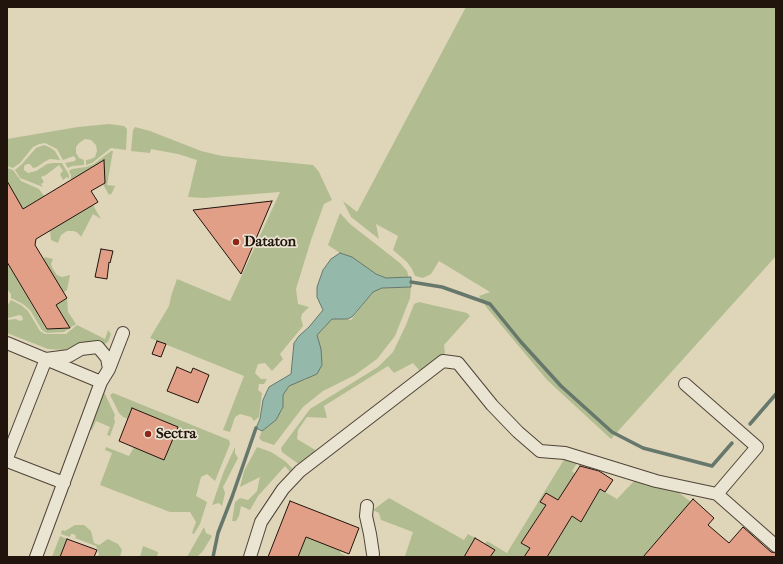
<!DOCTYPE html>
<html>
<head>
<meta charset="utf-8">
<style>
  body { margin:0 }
  #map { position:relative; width:783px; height:564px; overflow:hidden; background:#dfd5b9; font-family:"IM FELL French Canon",serif }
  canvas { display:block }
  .frame { position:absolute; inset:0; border:8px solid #20140d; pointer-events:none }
</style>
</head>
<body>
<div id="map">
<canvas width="783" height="564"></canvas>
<div class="frame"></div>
</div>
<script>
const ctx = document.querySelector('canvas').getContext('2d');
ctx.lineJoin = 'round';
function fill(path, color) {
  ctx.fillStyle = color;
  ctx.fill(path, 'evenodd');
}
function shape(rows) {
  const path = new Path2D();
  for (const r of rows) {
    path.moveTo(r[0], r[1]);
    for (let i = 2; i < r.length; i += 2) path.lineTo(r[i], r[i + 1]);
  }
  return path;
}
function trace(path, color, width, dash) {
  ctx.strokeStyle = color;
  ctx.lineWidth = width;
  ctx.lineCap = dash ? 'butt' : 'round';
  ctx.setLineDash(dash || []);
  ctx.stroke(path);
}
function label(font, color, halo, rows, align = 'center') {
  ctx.font = font + ' "IM FELL French Canon",serif';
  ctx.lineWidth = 3.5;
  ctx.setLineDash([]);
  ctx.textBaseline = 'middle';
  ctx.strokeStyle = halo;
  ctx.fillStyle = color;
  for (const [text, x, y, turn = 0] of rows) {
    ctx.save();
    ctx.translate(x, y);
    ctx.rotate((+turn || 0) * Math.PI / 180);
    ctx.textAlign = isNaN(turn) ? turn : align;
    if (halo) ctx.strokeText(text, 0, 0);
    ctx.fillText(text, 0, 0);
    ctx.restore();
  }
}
const green = shape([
  [466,7,776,7,776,256,611,439,547,380,487,308,479,296,490,292,439,261,431,274,423,278,415,276,412,269,407,262,393,250,398,236,376,224,379,239,351,217,343,201,357,212],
  [109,124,124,126,127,129,126,150,111,148,92,163,86,165,86,160,91,159,95,157,97,151,96,145,91,140,85,139,79,143,76,147,76,153,79,158,84,160,84,165,72,166,68,168,65,163,75,161,76,159,74,156,63,160,57,149,45,143,39,144,33,147,20,163,13,168,7,166,7,139,78,127],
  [135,127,150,131,201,151,222,156,313,165,319,172,332,200,324,204,311,240,296,289,298,304,309,307,302,314,301,318,303,326,280,354,283,359,272,371,265,363,258,364,255,373,261,379,267,379,264,384,259,384,258,390,262,393,259,417,254,421,251,417,240,414,235,417,230,432,223,430,244,376,150,338,169,306,171,296,177,279,230,301,280,192,204,198,188,197,197,160,178,154,151,149,150,153,131,151,133,130],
  [44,145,49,147,55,151,60,160,50,159,44,162,37,167,33,168,30,164,27,164,24,166,24,170,28,173,36,171,47,164,53,163,62,163,69,175,69,179,67,177,63,180,60,174,63,171,59,165,46,175,41,177,44,182,41,184,43,187,20,178,15,170,22,164,36,148],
  [111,151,113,151,107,185,115,186,112,193,109,195,103,184,104,160,71,180,71,175,69,171,72,169,86,167,94,164],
  [7,168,13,170,21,181,39,189,44,196,23,209,7,181],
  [93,205,101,219,93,214,81,237,78,233,74,231,67,231,61,235,58,243,51,240,50,230],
  [340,213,350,224,400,263,407,271,409,278,386,278,376,274,352,257,340,253,328,245],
  [45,257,53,259,51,264,53,269,57,275,62,277,70,275,67,290,63,293,43,260],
  [9,266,46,329,69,328,56,305,67,298,68,312,76,324,64,332,47,333,42,330,30,310,23,304,11,298,11,294,7,289,7,267],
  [411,287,410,298,395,336,377,359,355,375,323,391,303,407,274,445,262,441,259,438,262,431,276,420,283,408,283,395,289,386,297,381,306,380,321,349,317,335,332,318,351,320,373,292,382,288],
  [11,300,21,305,28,311,40,331,45,334,66,334,77,325,105,339,108,330,111,334,108,342,103,345,88,344,64,350,48,349,7,333,7,320,16,319,19,321,23,320,22,316,19,315,8,318,7,306],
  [419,302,467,313,470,316,444,345,445,353,420,371,413,363,394,373,388,366,324,406,327,418,307,417,298,430,297,439,317,451,300,465,282,452,281,448,310,409,378,367,393,352,406,325,414,304],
  [104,392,115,415,114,418,115,422,110,436,107,435,110,427,96,421,92,430,88,427,102,393],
  [113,393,229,440,230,444,215,481,207,474,201,477,196,496,207,502,200,524,194,534,192,533,196,522,190,512,170,512,100,485,112,453,105,450,106,447,129,456,134,447,164,459,177,427,132,408,128,419,123,417,119,413,110,395],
  [235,447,235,453,238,458,223,487,225,493,222,506,219,503,212,505,224,471],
  [257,447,271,452,285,461,293,469,290,472,285,466,258,496,250,510,241,506,239,516,236,521,232,521,235,502,240,498,248,500,257,491,260,477,240,487,244,471],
  [565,458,579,460,572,471,575,474,558,500,546,493,540,502,546,505,521,543,530,548,524,557,490,557,495,550,485,544,487,541,507,553],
  [637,478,678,492,691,502,643,557,548,556,572,516,581,522,600,489,617,499],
  [389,498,464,540,468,534,475,538,464,557,408,557,405,556,413,532,381,520,379,513,373,510],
  [75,525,84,525,91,531,94,543,99,545,108,539,118,544,122,550,120,557,98,557,99,554,96,546,75,538,76,536,74,534,71,534,70,537,61,534,62,530,65,531],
  [204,527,206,533,212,536,203,551,197,557,187,557],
  [60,536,67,539,60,557,52,557],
  [306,537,341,551,340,553,349,557,298,557],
  [143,546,158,552,157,557,140,557]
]);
const water = shape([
  [340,253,352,257,376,274,386,278,411,277,411,287,382,288,373,292,353,316,348,319,332,319,317,335,321,349,322,365,317,374,289,386,283,395,283,407,276,420,262,431,256,428,260,419,263,400,269,387,291,374,294,343,299,336,309,327,323,310,317,297,317,287,323,270,331,259,340,253]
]);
const stream = shape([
  [411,282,442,287,490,304,521,342,561,386,612,432,643,448,712,466,732,443],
  [750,424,776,394],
  [213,557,218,533,232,497,256,428]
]);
const building = shape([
  [104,160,105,183,91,191,98,202,36,239,35,245,67,298,56,305,70,328,47,329,7,262,7,181,23,209,104,160],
  [272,201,241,274,193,210,272,201],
  [101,249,113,251,110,263,109,262,107,279,95,277,101,249],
  [157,341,166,344,161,357,152,354,157,341],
  [177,367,191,373,193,368,209,375,198,403,167,391,177,367],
  [132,408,178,427,164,460,119,441,132,408],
  [580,466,599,471,613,480,605,492,600,489,581,522,572,516,547,557,524,557,530,548,521,543,546,505,540,502,546,493,558,500,580,466],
  [693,499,714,518,708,525,729,543,743,527,771,552,776,553,776,557,643,557,693,499],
  [290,501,359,528,349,554,306,537,298,557,268,557,290,501],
  [475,538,495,550,490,557,464,557,475,538],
  [67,539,97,550,94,557,60,557,67,539]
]);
const minor = shape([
  [7,343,101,382],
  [109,369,123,333],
  [685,384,757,447,717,494],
  [7,458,46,359],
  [7,461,64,483],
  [367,506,366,516,370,534,373,554],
  [36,557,101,382,109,369,107,358,98,347,81,349,69,356,46,359],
  [250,557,261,522,283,489,300,471,443,361,458,363,492,405,518,432,540,451,565,453,656,481,717,494,776,546]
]);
const markers = [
  [236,242,4,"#8f2418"],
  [148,434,4,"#8f2418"]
];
const poiNames = [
  ["Dataton",244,242],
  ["Sectra",156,434]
];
fill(green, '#b1bd90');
fill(water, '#94b9ab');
trace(water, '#66776c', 1);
trace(stream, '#66776c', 3.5);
fill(building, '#e29f88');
trace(building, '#20140d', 1);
trace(minor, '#504438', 14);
trace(minor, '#eae4d2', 12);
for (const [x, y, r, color] of markers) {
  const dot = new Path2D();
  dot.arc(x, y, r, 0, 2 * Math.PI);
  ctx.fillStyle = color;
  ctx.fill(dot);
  trace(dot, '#eae4d2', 1.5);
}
label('bold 15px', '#20140d', '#eae4d2', poiNames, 'left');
</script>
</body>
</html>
